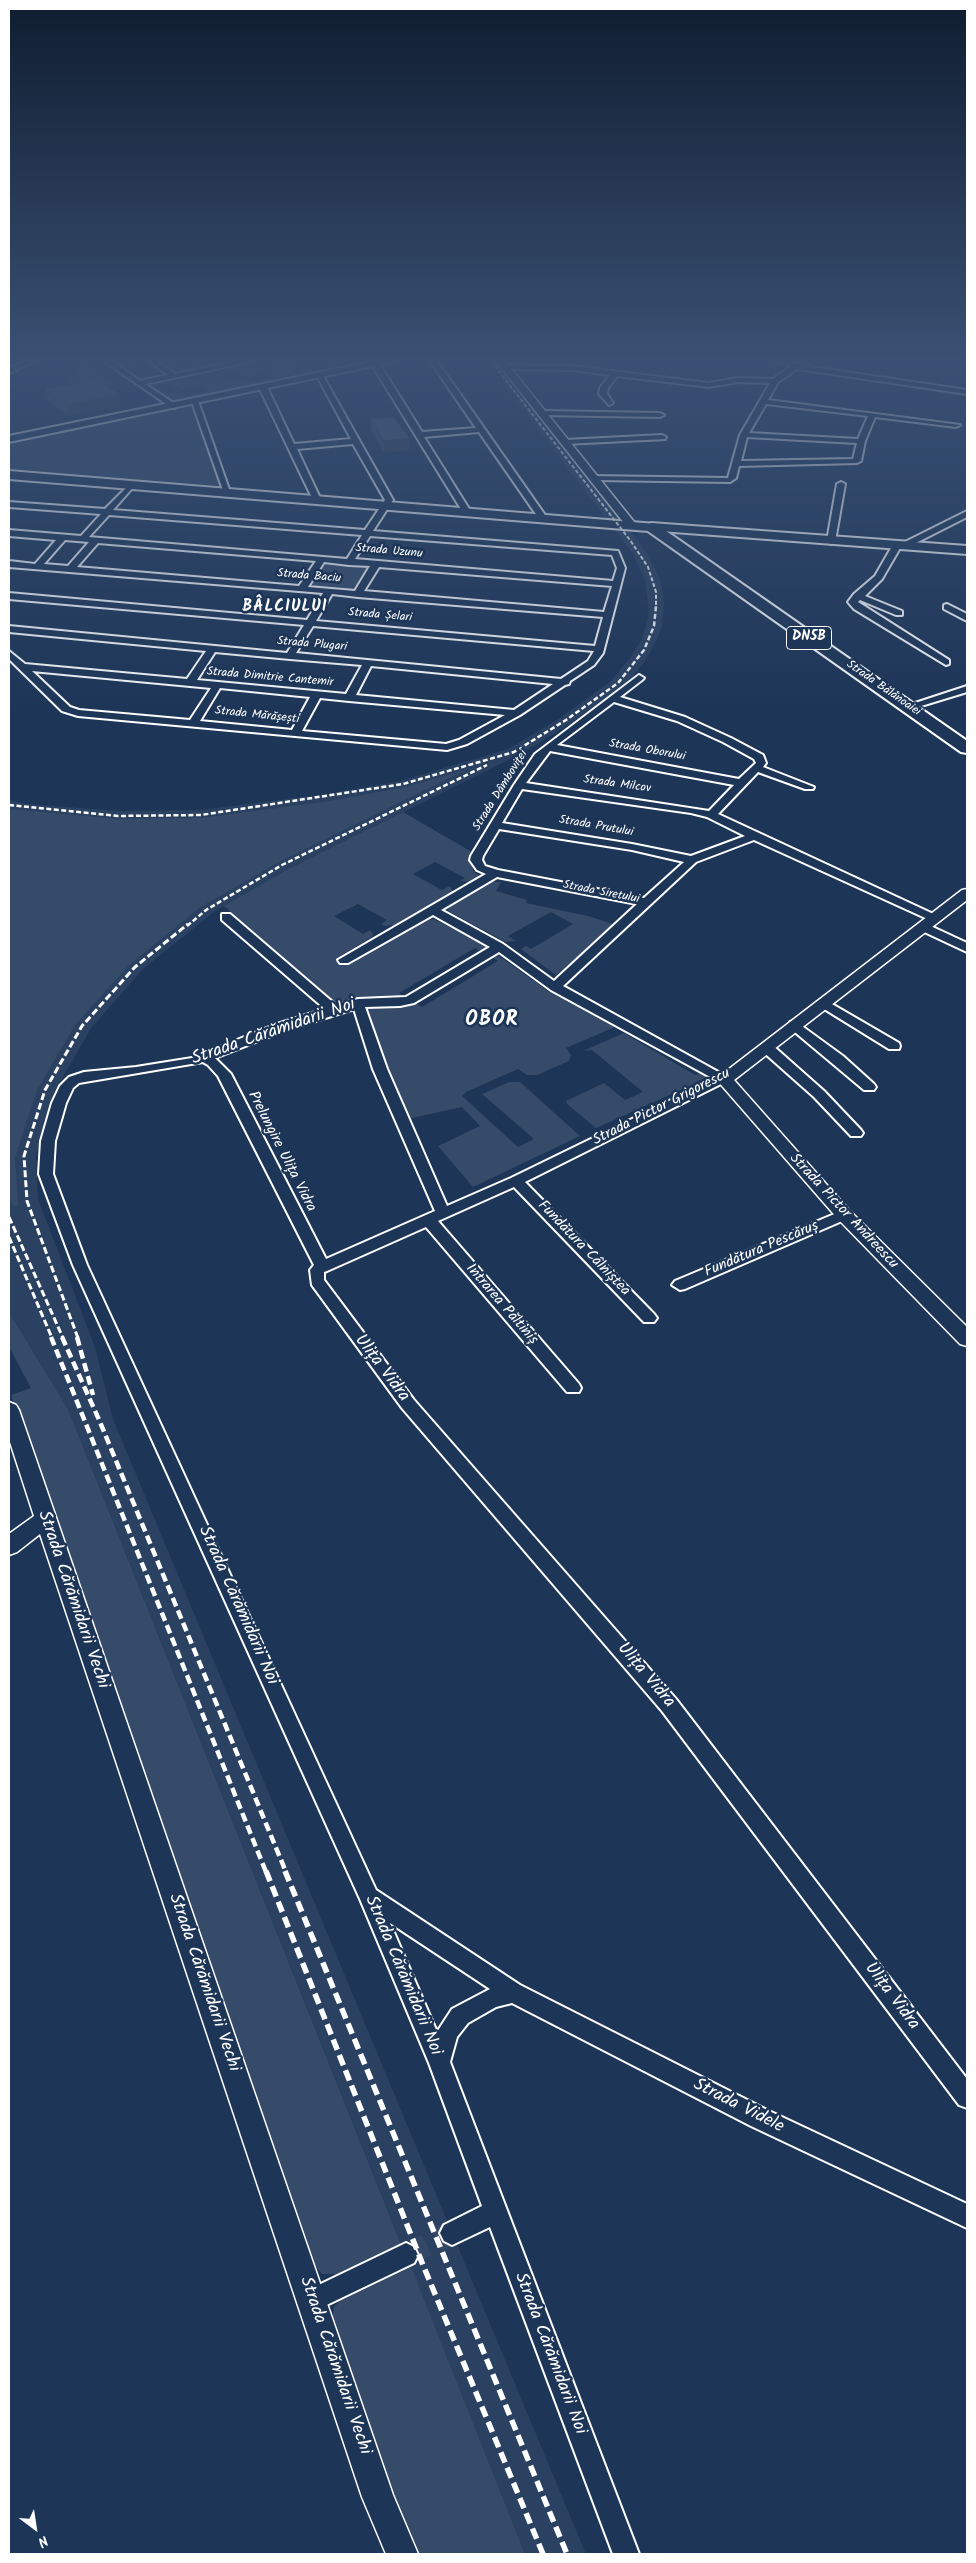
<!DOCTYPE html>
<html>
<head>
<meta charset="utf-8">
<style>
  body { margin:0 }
  #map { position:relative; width:976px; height:2563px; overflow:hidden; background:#1d3557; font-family:Kalam,sans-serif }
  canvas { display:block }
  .frame { position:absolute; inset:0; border:10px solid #fff; pointer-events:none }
  .north { position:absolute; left:10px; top:2503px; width:50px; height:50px; -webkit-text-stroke:4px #1d3557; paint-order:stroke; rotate:149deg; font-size:14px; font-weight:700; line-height:20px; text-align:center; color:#fff }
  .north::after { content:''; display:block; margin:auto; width:18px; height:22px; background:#fff; clip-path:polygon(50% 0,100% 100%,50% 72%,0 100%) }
</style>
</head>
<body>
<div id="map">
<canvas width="976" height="2563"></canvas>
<div class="frame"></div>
<div class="north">N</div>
</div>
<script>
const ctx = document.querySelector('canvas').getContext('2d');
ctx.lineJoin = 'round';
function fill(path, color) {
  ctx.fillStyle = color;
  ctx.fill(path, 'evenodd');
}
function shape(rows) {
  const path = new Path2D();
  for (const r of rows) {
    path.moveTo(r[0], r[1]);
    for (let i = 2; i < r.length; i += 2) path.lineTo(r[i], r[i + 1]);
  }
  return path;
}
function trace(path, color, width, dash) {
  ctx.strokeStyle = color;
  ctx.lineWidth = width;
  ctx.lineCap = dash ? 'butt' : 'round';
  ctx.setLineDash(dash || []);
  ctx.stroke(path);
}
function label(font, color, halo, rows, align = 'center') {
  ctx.font = font + ' Kalam,sans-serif';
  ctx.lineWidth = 5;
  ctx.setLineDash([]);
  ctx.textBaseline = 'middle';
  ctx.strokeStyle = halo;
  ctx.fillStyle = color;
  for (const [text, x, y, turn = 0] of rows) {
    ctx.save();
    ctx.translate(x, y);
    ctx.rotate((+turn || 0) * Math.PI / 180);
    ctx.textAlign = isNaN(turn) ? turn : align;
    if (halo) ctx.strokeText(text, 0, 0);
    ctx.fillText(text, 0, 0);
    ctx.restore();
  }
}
const built = shape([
  [486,361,497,361,621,520,606,519],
  [612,526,627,527,647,553,660,579,664,603,662,627,656,641,645,661,626,684,573,722,521,754,288,869,214,912,143,969,92,1027,55,1091,36,1155,38,1199,95,1347,113,1419,586,2554,525,2554,68,1409,9,1312,9,800,27,804,120,811,200,810,327,794,400,781,508,749,560,718,611,681,630,658,642,639,649,613,645,579,633,554]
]);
const green = shape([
  [81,361,86,361,116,384,127,382,100,361,103,361,132,382,104,387,74,386,61,381,79,375,73,373,77,371,73,369],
  [113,361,127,361,151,377,161,375,141,361,147,361,168,375,142,380,137,377,142,376,126,365,121,366],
  [163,361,172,361,186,370,199,368,190,361,241,361,180,373],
  [270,361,283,361,293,367,306,365,314,370,334,365,328,361,371,361,173,401,149,385,183,377,188,380,207,377,203,373,247,365,252,368,273,364],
  [234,371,245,377,264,373,272,378,251,382,243,378,229,380,219,374],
  [170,383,180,390,200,386,207,391,186,395,179,390,164,393,155,387],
  [192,406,222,486,9,469,9,444],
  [326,563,369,566,354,591,310,587],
  [468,769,277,863,199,908,128,966,75,1025,37,1090,15,1157,18,1205,13,1206,9,1196,9,809,117,819,201,818,330,801,406,787],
  [403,812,472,852,470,863,474,872,481,877,472,882,460,881,465,878,435,862,413,874,442,890,450,886,453,892,394,925,385,926,381,924,387,920,358,904,334,916,363,934,370,930,373,934,372,937,338,957,350,964,423,921,433,919,479,941,485,944,485,948,482,952,475,948,399,993,405,997,370,998,336,1006,224,906,288,869],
  [492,882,501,882,496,891,527,900,526,903,588,916,616,925,556,975,521,949,526,946,531,949,573,924,551,912,508,936,516,941,506,942,448,911,449,906],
  [499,956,548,991,615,1027,566,1048,571,1055,569,1061,537,1075,527,1075,518,1069,466,1092,462,1096,518,1147,534,1139,482,1094,509,1082,520,1082,580,1136,473,1187,438,1146,480,1126,462,1107,407,1119,383,1068,364,1006,405,1005,415,1003,422,1007,498,961,492,957],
  [624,1033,695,1075,700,1073,705,1076,705,1079,596,1128,567,1104,566,1101,604,1083,625,1100,643,1092,592,1050,583,1051],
  [9,1312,68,1409,401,2244,337,2274,322,2274,311,2262,11,1395,31,1388,9,1347],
  [411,2267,525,2554,414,2554,332,2321,334,2307,340,2301]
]);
const minorTunnel = shape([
  [406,2255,452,2233]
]);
const minor = shape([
  [25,361,35,361,9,373,9,368,25,361],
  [104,361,112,361,140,381,168,375,149,361,157,361,175,374,238,361,254,361,145,384,175,404,175,408,172,408,104,361],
  [430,361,437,361,547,518,546,520,540,520,479,432,424,437,471,512,464,514,372,365,379,363,422,432,476,428,430,361],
  [775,361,798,364,814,361,805,366,967,390,967,394,797,369,778,382,768,400,960,425,956,427,875,417,865,441,861,461,857,463,739,466,736,478,730,482,594,480,590,478,591,476,728,478,740,435,770,383,738,382,709,387,617,376,608,388,607,394,613,403,609,405,599,394,600,388,610,375,572,370,505,369,501,367,505,365,572,366,709,383,738,378,773,379,791,366,775,361],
  [766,404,868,416,858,439,749,433,766,404],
  [747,437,857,443,853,459,741,461,747,437],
  [316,374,323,376,393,500,373,531,618,551,625,568,603,653,594,665,570,681,569,684,565,685,520,715,467,744,447,750,78,716,62,711,9,659,9,651,25,664,187,679,206,651,9,632,9,626,287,653,304,625,9,599,9,593,307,620,323,593,9,567,9,561,35,564,56,540,9,536,9,530,81,536,101,514,9,507,9,502,105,509,131,483,135,485,113,510,365,530,385,500,353,444,297,449,321,500,314,502,259,387,263,385,267,387,294,444,351,439,316,374],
  [109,515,362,535,347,559,89,537,109,515],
  [370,536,612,555,617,568,613,581,355,559,370,536],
  [65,540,89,542,68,566,44,564,65,540],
  [98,543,316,561,299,586,77,567,98,543],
  [324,562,349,565,370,566,355,591,308,587,324,562],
  [379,567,612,586,604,612,364,591,379,567],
  [332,594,358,597,603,617,595,646,316,621,332,594],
  [313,626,594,651,588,661,561,679,296,653,313,626],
  [215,652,290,659,362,665,346,694,197,680,215,652],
  [371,666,553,684,514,710,356,695,371,666],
  [32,671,190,686,211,688,190,720,79,710,70,707,32,671],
  [220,688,310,697,292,730,200,721,220,688],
  [320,698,349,701,505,715,459,740,446,744,302,731,320,698],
  [191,399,198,401,231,495,224,493,191,399],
  [542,411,660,413,664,415,660,417,539,415,539,411,542,411],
  [662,435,666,437,665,439,565,444,561,442,565,440,662,435],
  [841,482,845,484,835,541,831,544,827,541,837,484,841,482],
  [967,511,967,517,906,548,900,548,882,579,865,596,902,611,902,615,896,615,860,600,858,602,949,660,949,664,946,665,854,609,848,602,854,594,875,576,894,543,901,544,967,511],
  [947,604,967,614,967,621,944,609,944,605,947,604],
  [639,675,644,678,642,680,620,697,685,717,731,738,763,755,766,763,763,767,814,787,813,789,805,789,758,772,718,814,942,918,936,922,932,921,754,840,696,862,563,986,731,1079,525,1182,654,1314,657,1318,654,1322,644,1322,514,1187,438,1221,579,1384,581,1388,579,1392,567,1392,426,1227,327,1271,324,1272,324,1280,414,1400,676,1699,967,2079,967,2108,959,2105,662,1711,402,1408,312,1285,310,1270,314,1265,218,1076,208,1065,203,1062,79,1083,73,1088,66,1103,55,1141,53,1174,87,1265,376,1890,520,1985,767,2110,967,2204,967,2228,751,2126,512,2003,496,2007,468,2023,457,2037,450,2062,639,2554,613,2554,490,2227,452,2245,444,2241,440,2233,444,2225,482,2206,429,2063,360,1899,73,1265,39,1174,41,1141,52,1103,60,1086,69,1077,84,1072,136,1067,192,1058,274,1025,325,1009,222,920,222,914,230,914,336,1005,358,999,406,997,490,947,433,915,348,963,340,963,338,960,486,874,477,870,470,860,471,856,514,785,535,754,639,675],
  [614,702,677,721,723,742,754,759,756,763,739,779,557,745,614,702],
  [550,751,734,785,709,811,526,783,550,751],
  [522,789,691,813,707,817,745,836,691,856,632,844,502,823,522,789],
  [499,829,632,850,684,862,644,898,498,870,485,866,482,860,483,856,499,829],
  [497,877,637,904,554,981,503,944,441,910,497,877],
  [499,952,551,990,714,1079,511,1178,447,1206,387,1069,365,1007,400,1006,414,1003,499,952],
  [354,1009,373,1069,435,1211,326,1259,231,1074,215,1058,284,1031,354,1009],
  [390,1923,490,1989,452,2009,437,2032,390,1923],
  [967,686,967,692,908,710,903,707,967,686],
  [924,923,967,943,967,952,920,930,918,927,924,923],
  [825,1000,899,1043,900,1046,899,1049,889,1049,821,1007,819,1004,821,1001,825,1000],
  [795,1021,843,1056,874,1084,876,1087,874,1090,864,1090,790,1028,789,1025,790,1022,795,1021],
  [766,1043,771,1044,824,1091,861,1130,863,1133,861,1136,851,1136,814,1097,761,1050,760,1047,766,1043],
  [844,1210,849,1212,851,1215,849,1218,685,1289,680,1290,672,1285,675,1281,844,1210],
  [406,2243,414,2247,418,2255,414,2263,312,2312,304,2308,300,2300,304,2292,406,2243]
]);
const tertiary = shape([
  [496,361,505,361,635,523,635,527,627,527,496,361],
  [967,889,967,900,734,1080,850,1211,967,1327,967,1346,960,1344,838,1219,716,1079,962,890,967,889],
  [9,1402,16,1405,19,1410,393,2495,418,2554,386,2554,362,2497,40,1534,17,1552,9,1555,9,1534,34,1516,9,1439,9,1402]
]);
const secondary = shape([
  [375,361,397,361,9,442,9,436,375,361],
  [651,523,967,546,967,554,647,530,645,527,651,523]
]);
const primary = shape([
  [9,471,656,524,967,741,967,753,961,752,648,531,9,479,9,471]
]);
const railFar4 = shape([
  [491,361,630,540,648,567,656,592,656,608]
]);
const railFar3 = shape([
  [9,805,118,816,201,815,403,784,514,752,566,720,618,683,644,650,654,626,656,606],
  [187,926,206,910,282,865,487,765]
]);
const railFar2 = shape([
  [9,1217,63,1338],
  [9,1237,52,1338],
  [78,1338,27,1201,24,1156,45,1090,82,1026,135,967,188,924]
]);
const railFar1 = shape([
  [51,1337,266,1872],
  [62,1337,100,1422,286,1872],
  [77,1337,93,1395]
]);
const rail = shape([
  [266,1871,423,2265,543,2554],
  [285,1871,567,2554]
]);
const wall = shape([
  [45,389,119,394,120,405,68,416,47,400],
  [370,419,409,438,409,450,384,452,371,430]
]);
const shadedWall = shape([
  [119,394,120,405,68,416,67,405],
  [409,438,409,450,384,452,384,441]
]);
const building = shape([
  [97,379,119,394,67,405,45,389,97,379],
  [394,417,409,438,384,441,370,419,394,417]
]);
const farStreetnames = [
  ["Strada Uzunu",389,552,5],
  ["Strada Baciu",309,577,5],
  ["Strada Șelari",380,616,5],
  ["Strada Plugari",312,645,5],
  ["Strada Dimitrie Cantemir",270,678,5],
  ["Strada Bălănoaiei",883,689,35],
  ["Strada Mărășești",257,716,6],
  ["Strada Oborului",647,751,10],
  ["Strada Milcov",617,785,8],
  ["Strada Dâmboviței",501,791,-58],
  ["Strada Prutului",596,827,10],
  ["Strada Siretului",601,893,11]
];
const shields = [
  [809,638,45]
];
const shieldNames = [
  ["DN5B",809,638]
];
const streetNames = [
  ["Strada Pictor Grigorescu",662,1108,-27],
  ["Prelungire Ulița Vidra",281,1152,63],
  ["Strada Pictor Andreescu",843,1212,47],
  ["Fundătura Câlniștea",583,1249,46],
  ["Fundătura Pescăruș",762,1250,-23],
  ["Intrarea Păltiniș",501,1305,49]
];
const farDistrictnames = [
  ["BÂLCIULUI",285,608]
];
const nearStreetnames = [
  ["Strada Cărămidarii Noi",274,1033,-19],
  ["Ulița Vidra",381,1369,53],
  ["Strada Cărămidarii Vechi",72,1600,71],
  ["Strada Cărămidarii Noi",237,1606,66],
  ["Ulița Vidra",645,1676,50],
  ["Strada Cărămidarii Noi",402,1976,67],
  ["Strada Cărămidarii Vechi",203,1983,71],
  ["Ulița Vidra",891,1997,53],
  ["Strada Videle",738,2107,27],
  ["Strada Cărămidarii Noi",549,2354,69],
  ["Strada Cărămidarii Vechi",334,2366,71]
];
const districtNames = [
  ["OBOR",492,1022]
];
fill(built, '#2a4161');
fill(green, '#364b69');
trace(minorTunnel, '#344968', 23, [23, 11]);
trace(minor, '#fff', 4);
trace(tertiary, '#fff', 3);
trace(secondary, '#fff', 4);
trace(primary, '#fff', 4);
fill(minor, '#1d3557');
fill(tertiary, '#1d3557');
fill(secondary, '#1d3557');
fill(primary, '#1d3557');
trace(railFar4, '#fff', 2, [4, 2]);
trace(railFar3, '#fff', 2.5, [5, 2.5]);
trace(railFar2, '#fff', 3, [7, 3]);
trace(railFar1, '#fff', 4.5, [9, 4.5]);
trace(rail, '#fff', 5.5, [11, 5.5]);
fill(wall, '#405068');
fill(shadedWall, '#344155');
fill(building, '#4a5d79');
trace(building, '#344155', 1);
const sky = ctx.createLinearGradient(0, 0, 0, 720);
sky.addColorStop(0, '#101d30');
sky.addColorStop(0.5, '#3a5174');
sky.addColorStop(1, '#3a517400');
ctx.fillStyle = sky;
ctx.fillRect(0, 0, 976, 720);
label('12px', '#fff', '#1d3557', farStreetnames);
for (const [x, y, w] of shields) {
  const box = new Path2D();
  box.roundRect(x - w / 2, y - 11.5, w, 23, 4);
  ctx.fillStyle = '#1d3557';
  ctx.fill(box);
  trace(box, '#fff', 1);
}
label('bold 14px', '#fff', null, shieldNames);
label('15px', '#fff', '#1d3557', streetNames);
ctx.letterSpacing = '1px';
label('bold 16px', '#fff', '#1d3557', farDistrictnames);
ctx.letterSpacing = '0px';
label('18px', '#fff', '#1d3557', nearStreetnames);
ctx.letterSpacing = '1px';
label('bold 20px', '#fff', '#1d3557', districtNames);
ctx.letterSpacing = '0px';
</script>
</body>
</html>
